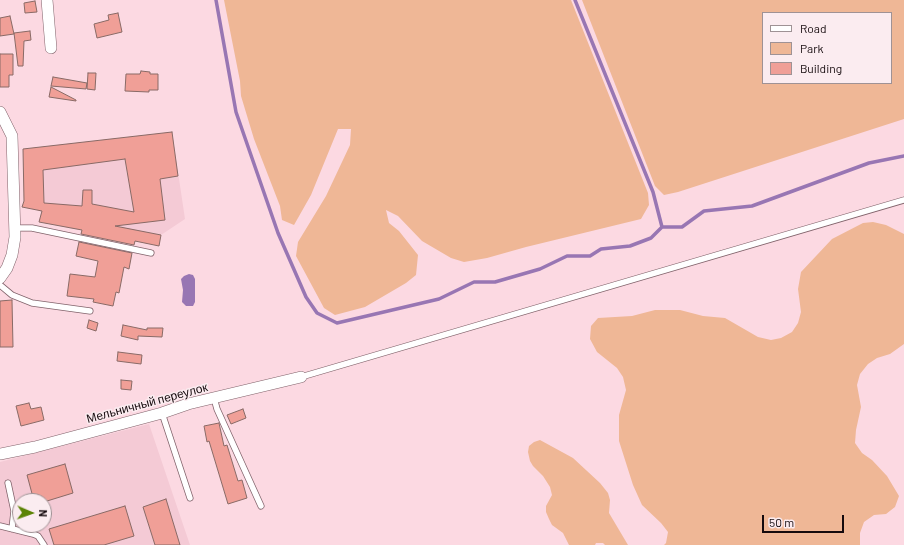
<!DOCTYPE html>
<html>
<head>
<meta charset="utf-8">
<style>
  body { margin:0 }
  #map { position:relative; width:904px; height:545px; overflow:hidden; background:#fcd9e2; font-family:Barlow,sans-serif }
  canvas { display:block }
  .legend { position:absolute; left:762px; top:12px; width:130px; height:72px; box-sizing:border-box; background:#fbecf0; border:1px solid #9f9295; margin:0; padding:5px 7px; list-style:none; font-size:12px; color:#150a0d }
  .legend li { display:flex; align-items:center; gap:8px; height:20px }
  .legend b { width:20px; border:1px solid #9f9295 }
  .north { position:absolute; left:12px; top:493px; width:40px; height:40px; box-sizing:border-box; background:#fbecf0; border:1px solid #9f9295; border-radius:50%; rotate:92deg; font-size:11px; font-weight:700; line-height:16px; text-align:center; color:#150a0d }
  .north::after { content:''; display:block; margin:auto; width:14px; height:18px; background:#5c8305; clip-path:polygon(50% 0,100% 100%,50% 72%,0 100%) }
  .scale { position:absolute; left:762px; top:515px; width:82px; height:18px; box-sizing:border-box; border:2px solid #150a0d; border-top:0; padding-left:5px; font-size:12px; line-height:14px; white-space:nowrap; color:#150a0d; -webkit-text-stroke:3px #fbecf0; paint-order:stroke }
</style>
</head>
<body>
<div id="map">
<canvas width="904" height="545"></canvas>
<ul class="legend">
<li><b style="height:5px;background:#fff"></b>Road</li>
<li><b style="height:11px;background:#efb796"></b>Park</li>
<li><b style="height:11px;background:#f09f97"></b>Building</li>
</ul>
<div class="north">N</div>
<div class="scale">50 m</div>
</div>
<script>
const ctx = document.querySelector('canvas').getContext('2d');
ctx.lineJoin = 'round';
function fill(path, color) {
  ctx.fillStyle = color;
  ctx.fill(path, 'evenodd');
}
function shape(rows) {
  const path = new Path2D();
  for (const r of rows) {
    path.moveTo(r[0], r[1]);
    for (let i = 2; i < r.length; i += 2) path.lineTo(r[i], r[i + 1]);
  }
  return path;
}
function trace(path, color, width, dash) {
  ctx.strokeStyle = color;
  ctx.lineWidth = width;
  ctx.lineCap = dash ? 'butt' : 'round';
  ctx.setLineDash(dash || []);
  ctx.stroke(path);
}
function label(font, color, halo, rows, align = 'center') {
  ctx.font = font + ' Barlow,sans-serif';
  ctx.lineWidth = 3;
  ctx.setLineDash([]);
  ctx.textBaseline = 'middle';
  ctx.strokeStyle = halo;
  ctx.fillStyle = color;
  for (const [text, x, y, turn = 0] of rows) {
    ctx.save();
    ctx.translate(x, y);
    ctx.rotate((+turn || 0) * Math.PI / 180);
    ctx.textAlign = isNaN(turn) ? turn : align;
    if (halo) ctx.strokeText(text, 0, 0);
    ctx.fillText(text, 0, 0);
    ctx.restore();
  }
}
const built = shape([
  [172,132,185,219,161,235,159,246,39,222,41,212,37,210,24,207,23,149],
  [149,424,190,545,0,545,0,462],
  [20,501,44,501,44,525,20,525]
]);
const green = shape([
  [224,0,571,0,648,193,649,205,641,219,526,247,487,258,464,262,451,258,422,241,398,216,386,210,389,223,399,231,418,255,416,275,406,283,365,307,335,315,324,308,296,256,298,242,326,196,350,145,351,129,338,129,311,195,294,225,282,220,280,206,254,139,241,96,240,81],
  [582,0,904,0,904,119,678,192,664,195,655,186],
  [763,13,891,13,891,83,763,83],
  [873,222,886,225,904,234,904,344,890,354,877,358,868,364,860,374,857,385,861,407,856,430,855,443,862,453,872,460,887,476,899,496,895,507,886,514,874,515,864,522,860,533,860,545,664,545,666,543,668,532,661,523,642,505,633,485,619,441,619,415,626,390,623,377,617,368,597,352,590,339,591,326,598,318,632,316,655,310,680,310,703,316,725,318,758,337,771,340,781,338,792,332,798,323,801,312,798,289,801,272,832,239,863,223],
  [540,440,573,458,600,483,608,493,610,500,609,513,628,545,605,545,603,543,596,543,595,545,569,545,563,533,552,525,549,519,546,512,546,506,552,495,550,487,543,476,533,466,530,461,528,452,529,446,534,442]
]);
const water = shape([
  [189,274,193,275,195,279,195,302,193,306,186,306,182,302,183,290,181,279,184,276]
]);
const stream = shape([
  [216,0,236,112,278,233,306,297,317,313,337,323,439,299,474,282,495,282,540,269,567,256,590,256,601,249,630,246,651,238,662,227,682,227,704,211,752,206,869,163,904,156],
  [575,0,653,192,662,227]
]);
const building = shape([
  [35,1,37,12,25,13,24,3,35,1],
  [118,13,122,32,97,38,94,24,109,20,108,15,118,13],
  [10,16,14,34,0,36,0,18,10,16],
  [30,31,31,40,24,41,23,66,18,66,14,33,30,31],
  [0,54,13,54,13,75,9,75,9,87,0,87,0,54],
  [141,71,150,72,150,74,158,74,158,90,149,90,149,92,125,91,126,74,140,74,141,71],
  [88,73,96,73,95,90,87,89,88,73],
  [53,77,87,83,86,89,51,86,53,77],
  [51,87,76,100,76,101,49,97,51,87],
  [172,132,178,176,160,179,165,220,115,226,161,235,159,246,135,241,134,245,81,234,82,230,39,222,42,211,22,207,24,201,23,149,172,132],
  [125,159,134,212,92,204,92,190,83,190,82,206,44,203,43,170,125,159],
  [79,242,132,253,129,269,124,267,119,293,116,292,113,306,93,302,94,299,67,296,70,274,95,277,98,261,76,256,79,242],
  [12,300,13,347,0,347,0,301,12,300],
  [89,320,98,323,96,331,87,328,89,320],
  [123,325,147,330,147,328,163,328,162,337,138,336,138,340,121,336,123,325],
  [118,352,142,355,141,364,117,361,118,352],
  [121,380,132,381,131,390,121,389,121,380],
  [29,403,31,409,41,407,44,420,21,426,16,406,29,403],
  [243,409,246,418,231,424,227,415,243,409],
  [219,423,224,446,227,445,238,481,242,480,247,498,228,504,209,441,207,442,204,426,219,423],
  [65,464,73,493,47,501,34,501,27,475,65,464],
  [166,499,180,545,155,545,143,507,166,499],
  [125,506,134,536,104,545,54,545,49,529,125,506]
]);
const service = shape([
  [15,228,32,228,151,253],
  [0,285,12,295,32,303,90,311],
  [301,377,904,200],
  [214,398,217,409,261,506],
  [162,413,190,498],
  [8,483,14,511,12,529],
  [0,526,33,534,38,536,44,545]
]);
const minor = shape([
  [47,0,51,48],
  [0,112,12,136,15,237,12,255,7,268,0,278],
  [0,454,35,447,162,413,188,404,301,377]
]);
const streetNames = [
  ["Мельничный переулок",147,403,-15]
];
fill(built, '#f4cad5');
fill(green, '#efb796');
fill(water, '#9876b3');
trace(stream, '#9876b3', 3.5);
fill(building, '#f09f97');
trace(building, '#896a66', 1);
trace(service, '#81636b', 7);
trace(minor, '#81636b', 12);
trace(service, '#fff', 5.5);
trace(minor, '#fff', 11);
label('12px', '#150a0d', '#fbecf0', streetNames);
</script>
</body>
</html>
